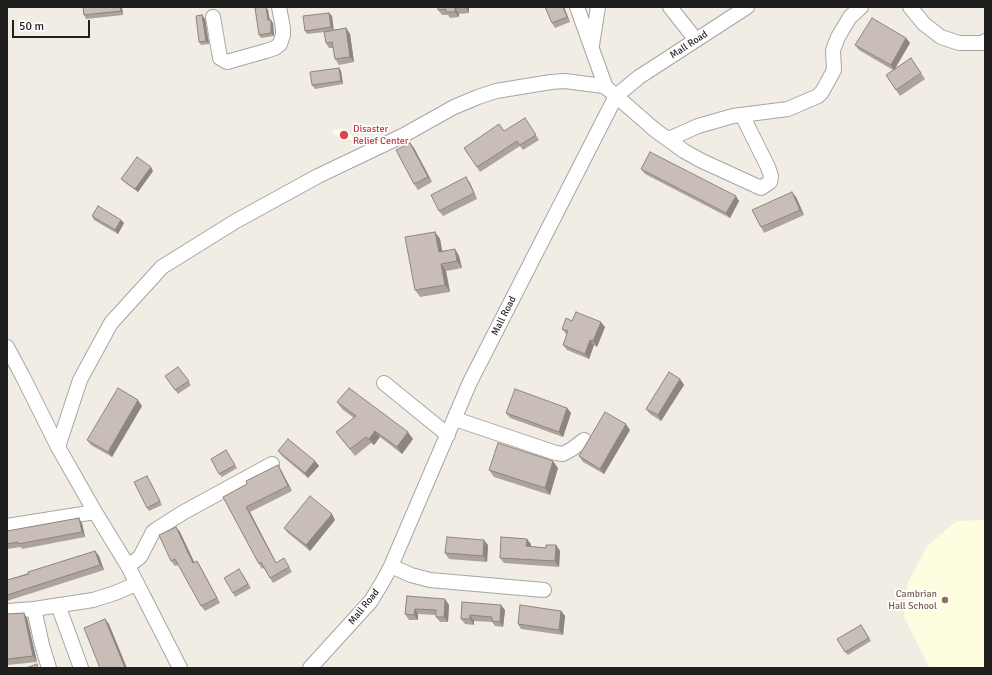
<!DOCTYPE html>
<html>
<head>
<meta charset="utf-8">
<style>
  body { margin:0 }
  #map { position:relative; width:992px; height:675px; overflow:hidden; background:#f1ece4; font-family:Signika,sans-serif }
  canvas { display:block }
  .frame { position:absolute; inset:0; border:8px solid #1f1f1f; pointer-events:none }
  .scale { position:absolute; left:12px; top:20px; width:78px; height:18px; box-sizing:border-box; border:2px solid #1f1f1f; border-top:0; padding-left:5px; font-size:12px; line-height:14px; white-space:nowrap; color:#1f1f1f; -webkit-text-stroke:3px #fff; paint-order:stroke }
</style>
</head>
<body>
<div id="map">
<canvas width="992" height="675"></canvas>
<div class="frame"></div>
<div class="scale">50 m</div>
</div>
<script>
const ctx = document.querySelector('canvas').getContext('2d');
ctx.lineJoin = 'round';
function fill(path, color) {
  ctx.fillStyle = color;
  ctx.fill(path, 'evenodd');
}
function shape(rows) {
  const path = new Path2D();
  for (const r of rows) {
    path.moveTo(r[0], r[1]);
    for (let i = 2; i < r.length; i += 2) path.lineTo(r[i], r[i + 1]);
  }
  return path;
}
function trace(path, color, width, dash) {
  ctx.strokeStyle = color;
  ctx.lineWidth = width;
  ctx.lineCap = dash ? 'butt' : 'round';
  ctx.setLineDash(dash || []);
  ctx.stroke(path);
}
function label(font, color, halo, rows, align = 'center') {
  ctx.font = font + ' Signika,sans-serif';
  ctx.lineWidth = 3.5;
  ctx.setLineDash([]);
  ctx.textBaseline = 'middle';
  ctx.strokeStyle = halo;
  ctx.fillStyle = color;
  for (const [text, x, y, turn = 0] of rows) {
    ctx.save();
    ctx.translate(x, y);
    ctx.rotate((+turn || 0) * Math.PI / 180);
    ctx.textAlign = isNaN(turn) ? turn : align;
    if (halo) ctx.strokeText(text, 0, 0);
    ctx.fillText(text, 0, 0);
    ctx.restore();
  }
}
const education = shape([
  [341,128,358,140,343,140,331,131],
  [985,520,985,668,930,668,904,617,907,584,928,545,957,521]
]);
const minor = shape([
  [577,7,606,88],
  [670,7,696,40],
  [910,7,924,24,941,37,959,43,982,43,985,41],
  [213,17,220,58,227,62,266,51,275,48,280,44,283,35,283,28,279,7],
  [592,45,598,7],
  [669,139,698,126,733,116,788,109,818,96,822,92,834,70,833,50,838,37,850,17,861,7],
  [7,347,23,377,58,447,95,512,128,566,180,668],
  [384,383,448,435],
  [455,419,556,453,563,454,572,449,584,440],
  [58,447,80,380,111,323,162,267,236,221,318,176,404,135,454,107,478,97,496,91,551,82,565,81,603,86,608,89,655,130,684,151,700,160,761,188,770,182,771,176,768,167,742,115],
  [7,526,95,512],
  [128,566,140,557,153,532,157,529,184,512,272,464],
  [391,566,411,575,430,580,544,590],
  [58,605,81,668],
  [7,611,34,609],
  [49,668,42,645,34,609,93,600,115,593,136,584],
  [310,668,371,601,383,581,391,566,470,382,616,96,639,77,747,7]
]);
const wall = shape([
  [83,7,122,7,123,15,86,19,84,15],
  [137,7,148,7,138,8],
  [438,7,469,7,469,13,459,14,459,17,450,18,448,15,442,15,438,10],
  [545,7,564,7,570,22,555,28,552,23],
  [268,10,270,20,273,23,274,36,261,38,259,35],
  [329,13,332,16,333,30,346,28,350,34,354,62,339,65,335,59,333,48,329,48,326,43,324,32,307,34,305,31],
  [202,15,205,19,209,44,201,45,199,42],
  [906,38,910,43,895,69,911,58,925,79,900,96,886,75,893,70,859,50,855,45],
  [339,68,341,71,343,84,315,89,312,85],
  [525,118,539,140,523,150,520,146,480,172,464,148,504,131],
  [410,143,414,148,432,182,418,190,414,184],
  [641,169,739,201,730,218,645,174],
  [153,171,138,192,124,182,121,179],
  [466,177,470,183,477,199,443,216,439,211],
  [796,197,804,215,764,233,761,227],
  [92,216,121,220,124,223,118,234,94,220],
  [435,232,440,239,442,251,455,249,459,256,462,268,446,271,450,292,420,297,415,290],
  [572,321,605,327,597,347,594,345,589,359,567,350,563,345,567,335,566,334,562,329],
  [178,367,191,385,178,394,165,376],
  [680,379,684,385,661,421,650,414,646,409],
  [337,402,413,439,402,454,380,437,374,445,371,443,355,456,336,432,354,418,342,409],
  [142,406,112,457,91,445,87,440],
  [567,408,571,413,563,437,510,418,506,413],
  [630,430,604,474,583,462,579,456],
  [226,450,237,468,222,477,219,474],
  [278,451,315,461,319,466,308,478,282,456],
  [558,468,550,495,494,477,489,470],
  [281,470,292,491,250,512,276,563,284,558,292,572,273,583,264,568,262,569,259,564,223,497],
  [147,476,149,479,162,505,149,511,147,508],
  [335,520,310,551,288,533,284,528],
  [82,523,85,537,22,549,21,547,7,549,7,531],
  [176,527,180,532,194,562,200,566,220,603,205,611,201,606,179,565,175,566,171,561],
  [531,544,530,547,546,548,556,545,560,551,559,567,504,563,500,558],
  [488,545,487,562,449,559,445,553],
  [95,551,99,556,104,570,7,601,7,580],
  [242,573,251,588,235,597,233,593],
  [407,596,449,605,448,622,440,622,436,617,436,615,418,614,418,620,409,620,405,614],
  [462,602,505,610,503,627,495,626,492,622,474,621,474,625,465,624,461,619],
  [561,611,565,616,563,635,521,629,518,624],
  [7,614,27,618,37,662,7,665],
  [861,625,871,641,848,655,845,652]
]);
const shadedWall = shape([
  [120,7,122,7,123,15,121,11],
  [266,7,268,10,270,24,268,20],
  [465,7,469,7,469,13],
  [563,7,564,7,570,22,567,17],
  [455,8,459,14,459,17,455,12],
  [329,13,332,16,334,31,331,27],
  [202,15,205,19,209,44,206,41],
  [271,20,273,23,274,36,271,33],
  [346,28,350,34,354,62,350,57],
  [906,38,910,43,894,70,891,65],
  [339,68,341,71,343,84,341,81],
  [410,143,414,148,432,182,428,177],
  [151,167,153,171,138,192,135,189],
  [466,177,470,183,477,199],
  [792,192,796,197,804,215,800,210],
  [736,196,739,201,730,218,726,213],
  [121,220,124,223,118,234,115,230],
  [435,232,440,239,444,259,439,252],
  [455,249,459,256,462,268,457,261],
  [441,264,446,271,450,292,445,285],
  [601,322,605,327,597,347,593,341],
  [590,340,594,345,589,359,585,354],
  [680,379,684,385,661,421,658,415],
  [138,400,142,406,112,457,108,452],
  [567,408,571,413,563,437,559,432],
  [626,424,630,430,604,474,600,469],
  [375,431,380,437,374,445,369,439],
  [408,432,413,439,402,454,397,447],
  [315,461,319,466,308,478,305,473],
  [553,461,558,468,550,495,545,488],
  [278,465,281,470,292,491,288,486],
  [246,507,250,512,279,568,276,563],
  [332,514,335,520,310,551,306,545],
  [79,518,82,523,85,537,82,532],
  [176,527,180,532,197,568,193,563],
  [527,539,531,544,530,552,526,546],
  [484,540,488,545,487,562,483,556],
  [556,545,560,551,559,567,555,561],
  [95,551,99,556,104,570,100,565],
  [197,561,200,566,220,603,217,598],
  [445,599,449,605,448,622,444,617],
  [501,605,505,610,503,627,500,622],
  [415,609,418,614,418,620,414,615],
  [561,611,565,616,563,635,559,630],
  [24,613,27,618,37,662,33,656],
  [470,615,474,621,474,625,470,619],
  [105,619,109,624,127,668,125,668]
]);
const building = shape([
  [83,7,120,7,121,11,84,15,83,7],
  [262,7,266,7,268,20,271,20,271,33,259,35,255,8,262,7],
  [438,7,465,7,455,8,455,12,446,12,446,9,438,10,438,7],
  [545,7,563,7,567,17,552,23,545,7],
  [329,13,331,27,305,31,303,16,329,13],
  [202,15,206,41,199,42,196,16,202,15],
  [872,18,906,38,891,65,855,45,872,18],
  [346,28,350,57,335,59,332,42,326,43,324,32,346,28],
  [911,58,921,73,896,90,886,75,911,58],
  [339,68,341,81,312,85,310,72,339,68],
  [525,118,536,135,520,145,517,141,477,167,464,148,499,124,504,131,525,118],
  [410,143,428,177,414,184,396,150,410,143],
  [650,152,736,196,726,213,641,169,650,152],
  [137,157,151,167,135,189,121,179,137,157],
  [466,177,474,193,439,211,431,195,466,177],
  [792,192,800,210,761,227,752,210,792,192],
  [98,206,121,220,115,230,92,216,98,206],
  [435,232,439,252,455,249,457,261,441,264,445,285,415,290,405,237,435,232],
  [576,312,601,322,593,341,590,340,585,354,563,345,568,331,562,329,566,318,572,321,576,312],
  [178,367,189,381,175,390,165,376,178,367],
  [669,372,680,379,658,415,646,409,669,372],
  [118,388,138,400,108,452,87,440,118,388],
  [349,388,408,432,397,447,375,431,369,439,366,437,350,449,336,432,356,416,337,402,349,388],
  [515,389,567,408,559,432,506,413,515,389],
  [605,412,626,424,600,469,579,456,605,412],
  [288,439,315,461,305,473,278,451,288,439],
  [498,443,553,461,545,488,489,470,498,443],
  [226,450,235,465,219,474,211,459,226,450],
  [278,465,288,486,246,507,276,563,284,558,289,567,270,578,261,562,259,564,223,497,247,484,246,481,278,465],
  [147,476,160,501,147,508,134,482,147,476],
  [310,496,332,514,306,545,284,528,310,496],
  [79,518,82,532,18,544,18,542,7,544,7,531,79,518],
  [176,527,193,563,197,561,217,598,201,606,175,559,171,561,159,535,176,527],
  [447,537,484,540,483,556,445,553,447,537],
  [501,537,527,539,526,546,546,548,546,545,556,545,555,561,500,558,501,537],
  [95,551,100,565,7,595,7,580,29,574,28,572,95,551],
  [239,569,248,584,233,593,224,578,239,569],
  [407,596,445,599,444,617,436,617,436,610,415,609,414,615,405,614,407,596],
  [462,602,501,605,500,622,492,621,492,617,470,615,470,619,461,619,462,602],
  [520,605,561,611,559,630,518,624,520,605],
  [24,613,33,656,7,659,7,614,24,613],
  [105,619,125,668,100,668,84,628,105,619],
  [861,625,869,638,845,652,837,639,861,625],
  [37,664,38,668,26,668,37,664]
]);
const markers = [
  [344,135,5,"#e0444e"],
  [945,600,4,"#8d6e63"]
];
const streetNames = [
  ["Mall Road",689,45,-33],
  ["Mall Road",504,316,-63],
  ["Mall Road",364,607,-51]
];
const healthNames = [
  ["Disaster",353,129],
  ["Relief Center",353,141]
];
const educationNames = [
  ["Cambrian",937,594],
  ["Hall School",937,606]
];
fill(education, '#fffddf');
trace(minor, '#a6a6a6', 16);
trace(minor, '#fff', 14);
fill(wall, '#ada39d');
fill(shadedWall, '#8d8580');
fill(building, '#c9beb7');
trace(building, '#8d8580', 1);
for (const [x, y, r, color] of markers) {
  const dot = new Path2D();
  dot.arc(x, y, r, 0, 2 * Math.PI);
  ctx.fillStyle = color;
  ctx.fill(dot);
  trace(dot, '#fff', 1.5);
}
label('10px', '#1f1f1f', '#fff', streetNames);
label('10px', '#be3a42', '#fff', healthNames, 'left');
label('10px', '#785e54', '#fff', educationNames, 'right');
</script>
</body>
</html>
